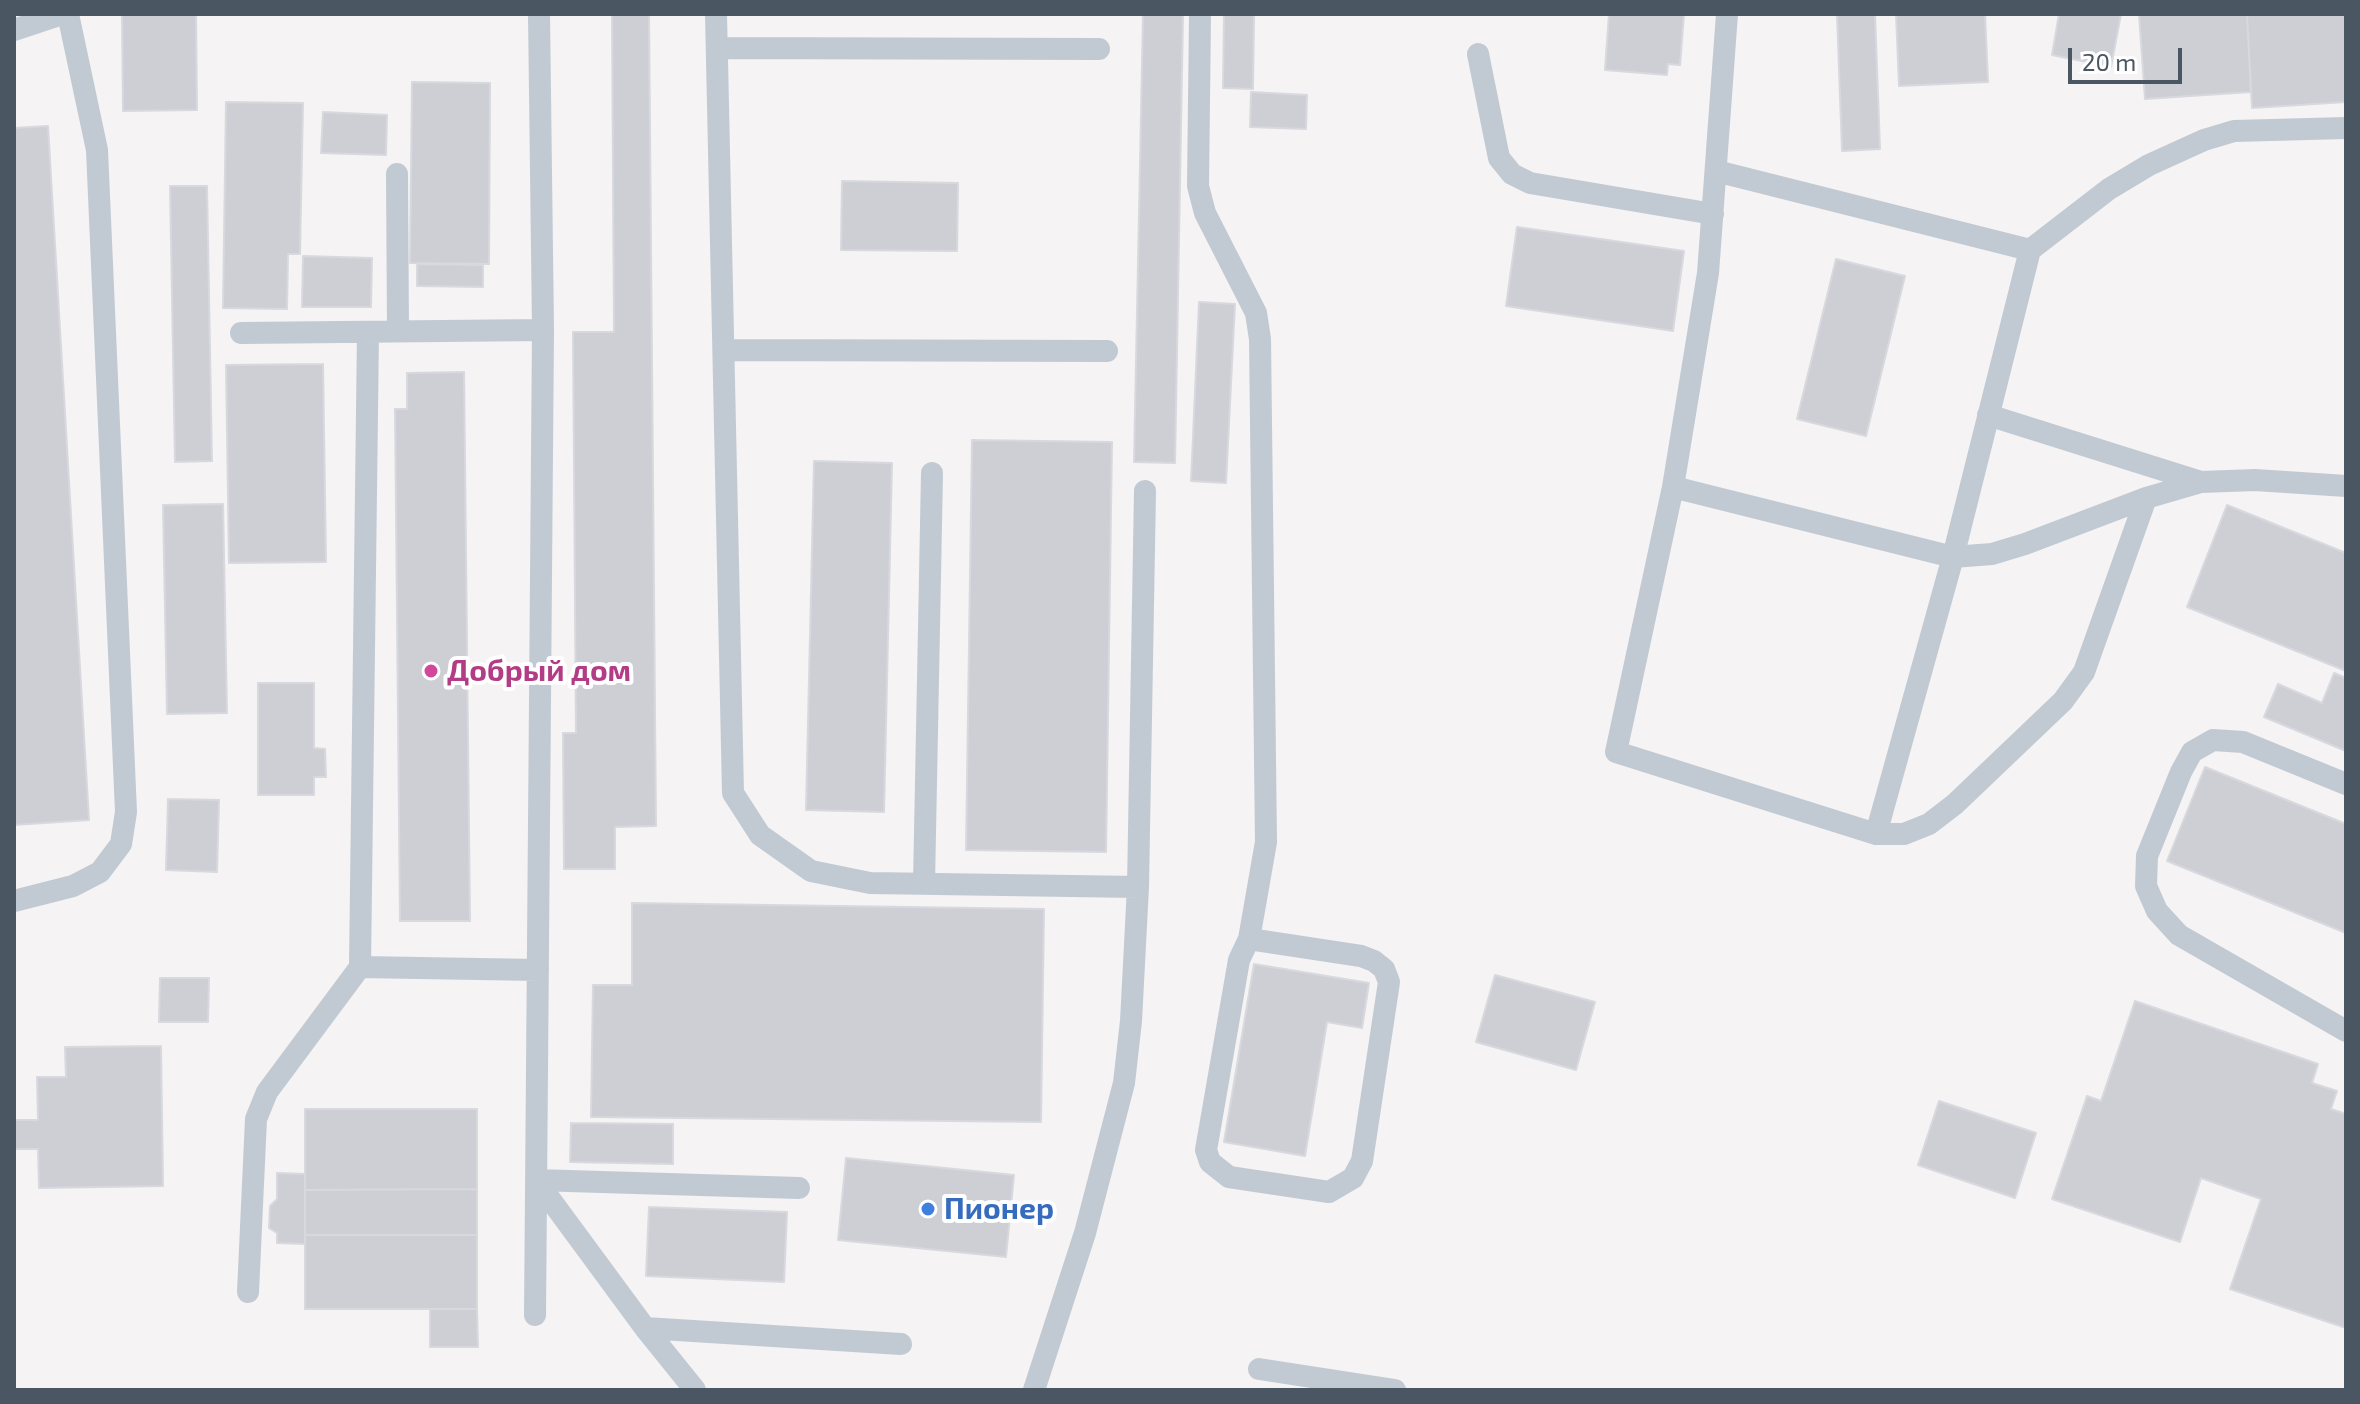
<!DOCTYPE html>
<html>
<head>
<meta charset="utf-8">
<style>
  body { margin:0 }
  #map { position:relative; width:2360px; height:1404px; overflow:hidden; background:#f5f3f3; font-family:"Exo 2",sans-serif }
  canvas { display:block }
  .frame { position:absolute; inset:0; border:16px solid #4a5661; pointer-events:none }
  .scale { position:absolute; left:2068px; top:48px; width:114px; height:36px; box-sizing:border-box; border:4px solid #4a5661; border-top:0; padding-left:10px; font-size:24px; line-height:28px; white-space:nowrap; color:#4a5661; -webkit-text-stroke:6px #fff; paint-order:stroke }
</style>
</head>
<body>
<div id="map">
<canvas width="2360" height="1404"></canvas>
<div class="frame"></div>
<div class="scale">20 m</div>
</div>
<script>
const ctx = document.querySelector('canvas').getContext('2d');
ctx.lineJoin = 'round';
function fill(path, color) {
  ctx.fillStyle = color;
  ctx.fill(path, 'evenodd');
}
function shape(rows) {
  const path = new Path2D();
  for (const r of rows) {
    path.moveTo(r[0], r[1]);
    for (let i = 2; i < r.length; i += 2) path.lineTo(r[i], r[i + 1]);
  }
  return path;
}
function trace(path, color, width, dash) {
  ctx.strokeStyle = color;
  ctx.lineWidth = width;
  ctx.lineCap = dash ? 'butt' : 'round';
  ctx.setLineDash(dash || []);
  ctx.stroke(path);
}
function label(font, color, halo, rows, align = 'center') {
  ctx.font = font + ' "Exo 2",sans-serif';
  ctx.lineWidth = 8;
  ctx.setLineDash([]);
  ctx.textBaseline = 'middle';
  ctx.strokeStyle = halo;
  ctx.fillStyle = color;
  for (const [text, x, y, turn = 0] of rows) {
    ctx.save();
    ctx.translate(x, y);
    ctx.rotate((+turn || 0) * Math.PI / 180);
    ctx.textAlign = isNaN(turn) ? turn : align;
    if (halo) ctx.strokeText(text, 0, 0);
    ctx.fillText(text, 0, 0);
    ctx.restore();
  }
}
const building = shape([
  [122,14,196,14,197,110,123,111,122,14],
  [612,14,649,14,656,826,615,827,615,869,564,869,563,733,576,733,573,332,614,332,612,14],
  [1143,14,1183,14,1175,463,1134,462,1143,14],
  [1224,14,1254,14,1253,89,1223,88,1224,14],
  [1609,14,1684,14,1680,65,1668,64,1667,75,1605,70,1609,14],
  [1837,14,1875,14,1880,149,1842,151,1837,14],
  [1896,14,1985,14,1988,82,1899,86,1896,14],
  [2059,14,2121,14,2111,67,2052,55,2059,14],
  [2139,14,2247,14,2251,92,2145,99,2139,14],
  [2247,14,2346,14,2346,102,2252,108,2247,14],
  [412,82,490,83,489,264,410,263,412,82],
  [1251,92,1307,95,1306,129,1250,127,1251,92],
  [226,102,303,103,300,254,288,254,287,309,223,308,226,102],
  [323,112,387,115,386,155,321,153,323,112],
  [48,126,89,820,14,825,14,128,48,126],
  [842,181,958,183,957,251,841,250,842,181],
  [170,186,207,186,212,461,175,462,170,186],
  [1517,227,1684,251,1673,331,1506,306,1517,227],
  [303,256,372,258,371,307,302,307,303,256],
  [1836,259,1905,276,1866,436,1797,419,1836,259],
  [417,264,483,265,483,287,417,286,417,264],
  [1199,302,1235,304,1226,483,1191,481,1199,302],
  [323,364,326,562,229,563,226,365,323,364],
  [464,372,470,921,400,921,395,409,407,409,407,373,464,372],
  [972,440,1112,442,1106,852,966,850,972,440],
  [814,461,892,463,884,812,806,810,814,461],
  [223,504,227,713,167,714,163,505,223,504],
  [2227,505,2346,553,2346,671,2187,607,2227,505],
  [2334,673,2346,678,2346,751,2264,717,2278,684,2322,703,2334,673],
  [258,683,314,683,314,748,325,749,326,777,314,777,314,795,258,795,258,683],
  [2205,767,2346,824,2346,933,2167,861,2205,767],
  [168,799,219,800,217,872,166,870,168,799],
  [632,903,1044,909,1041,1122,591,1117,593,985,632,985,632,903],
  [1254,964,1369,983,1362,1028,1327,1022,1305,1156,1224,1142,1254,964],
  [1495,975,1595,1002,1576,1070,1476,1042,1495,975],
  [160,978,209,978,208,1022,159,1022,160,978],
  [2135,1001,2318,1064,2312,1083,2337,1091,2331,1109,2346,1114,2346,1328,2230,1289,2261,1199,2201,1178,2180,1242,2052,1199,2087,1096,2101,1101,2135,1001],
  [161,1046,163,1186,39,1188,38,1149,14,1149,14,1120,38,1120,37,1077,66,1077,65,1047,161,1046],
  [1939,1101,2036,1133,2015,1198,1918,1165,1939,1101],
  [305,1109,477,1109,477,1189,305,1190,305,1109],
  [571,1123,673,1124,673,1164,570,1162,571,1123],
  [846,1158,1014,1175,1006,1257,838,1240,846,1158],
  [277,1173,305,1174,305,1244,277,1243,277,1233,269,1228,270,1206,277,1199,277,1173],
  [477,1189,477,1235,305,1235,305,1190,477,1189],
  [649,1207,787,1212,784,1282,646,1276,649,1207],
  [305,1235,477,1235,477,1309,305,1309,305,1235],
  [430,1309,477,1309,478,1347,430,1347,430,1309]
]);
const service = shape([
  [716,14,733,793,760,835,811,871,870,883,1138,887],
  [1200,14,1198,186,1205,213,1256,313,1260,339,1266,842,1249,939,1239,960,1206,1150,1210,1162,1229,1177,1329,1192,1353,1178,1362,1161,1389,982,1384,969,1374,961,1361,956,1249,939],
  [1727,14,1708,273,1673,487,1953,557,1992,554,2025,544,2146,498,2201,482,2255,480,2346,486],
  [14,30,62,14],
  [717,48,1099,49],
  [1478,54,1499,158,1512,174,1530,183,1713,214],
  [1716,171,2030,250,1953,557,1876,834],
  [397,174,398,331],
  [2030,250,2109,189,2149,165,2204,140,2234,131,2346,128],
  [368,332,360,967,538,970],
  [241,333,543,330],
  [724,350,1107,351],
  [1988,415,2201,482],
  [1673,487,1616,752,1876,834,1904,834,1929,824,1955,804,2063,701,2084,672,2146,498],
  [2346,784,2243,742,2213,740,2192,752,2181,772,2147,856,2146,886,2157,911,2179,935,2346,1031],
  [924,884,932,473],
  [14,901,73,886,100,872,121,844,126,812,97,150,68,14],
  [536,1180,645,1328,901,1344],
  [536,1180,799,1188],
  [248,1292,256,1119,267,1092,360,967],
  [535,1315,543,330,539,14],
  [645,1328,695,1390],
  [1259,1369,1395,1390],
  [1034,1390,1085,1233,1124,1083,1131,1021,1138,887,1145,491]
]);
const markers = [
  [431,671,8,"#d1479c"],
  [928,1209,8,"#3f7fe0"]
];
const hotelNames = [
  ["Добрый дом",447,671]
];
const shopNames = [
  ["Пионер",944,1209]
];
fill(building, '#cdcfd5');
trace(building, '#d7d9de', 2);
trace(service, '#c1cad2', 22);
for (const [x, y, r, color] of markers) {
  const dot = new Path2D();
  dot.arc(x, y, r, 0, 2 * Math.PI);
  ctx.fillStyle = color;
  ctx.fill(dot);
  trace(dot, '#fff', 3);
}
label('bold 30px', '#b23c85', '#fff', hotelNames, 'left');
label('bold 30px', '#366cbe', '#fff', shopNames, 'left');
</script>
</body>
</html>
